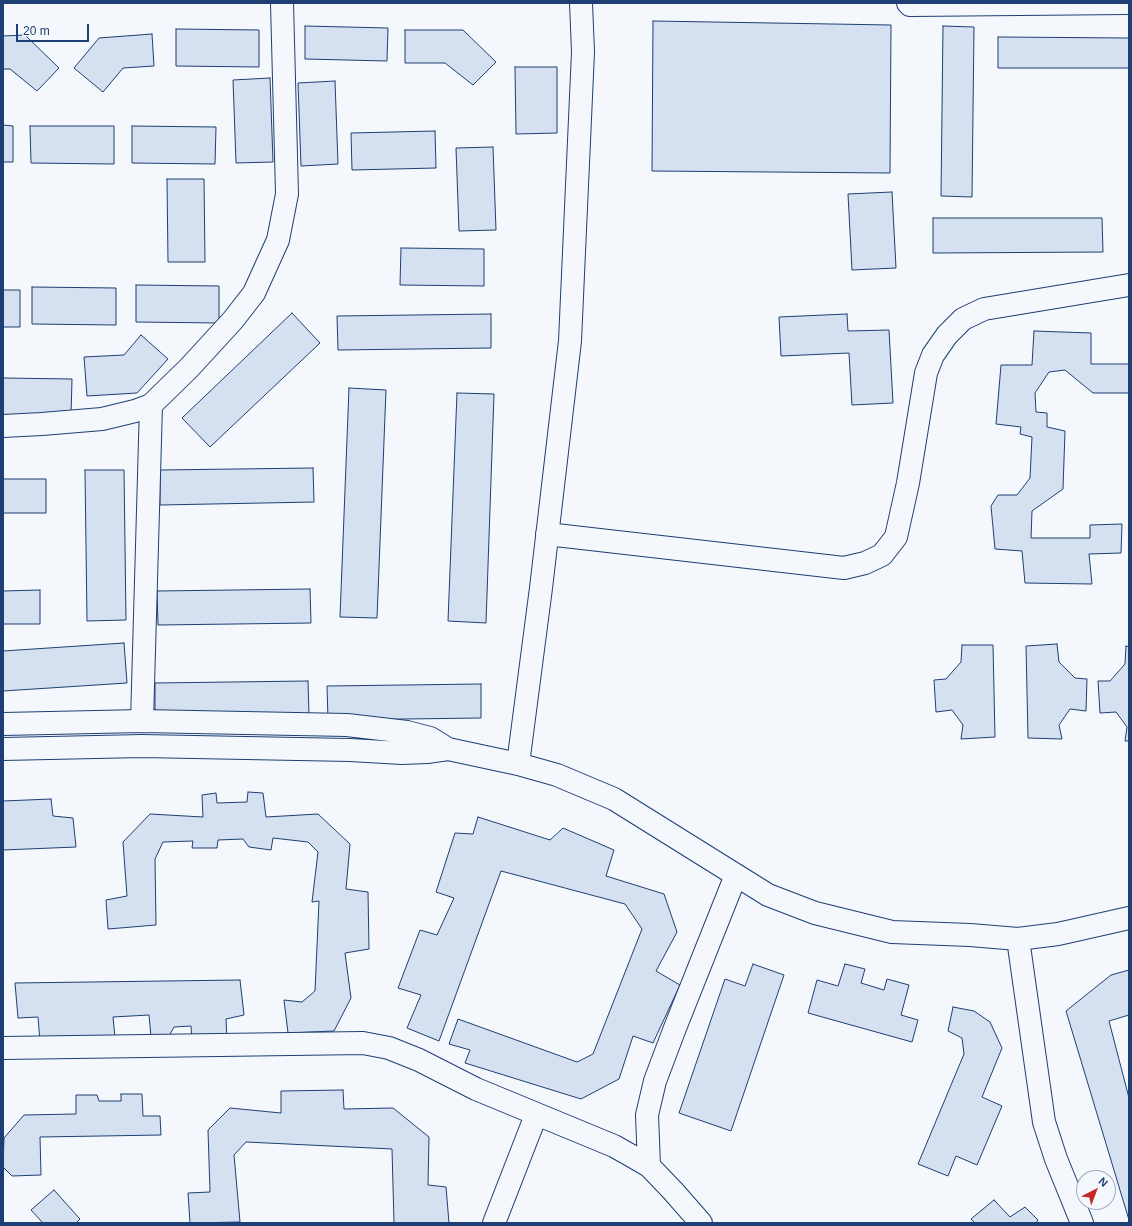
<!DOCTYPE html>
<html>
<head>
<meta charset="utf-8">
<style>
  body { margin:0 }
  #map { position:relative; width:1132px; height:1226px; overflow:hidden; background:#f4f7fb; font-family:Helvetica,sans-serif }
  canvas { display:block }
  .frame { position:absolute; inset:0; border:4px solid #1d3f73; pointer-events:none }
  .north { position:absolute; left:1076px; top:1170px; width:40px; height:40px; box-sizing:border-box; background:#f4f7fb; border:1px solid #9eadc5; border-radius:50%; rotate:42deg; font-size:11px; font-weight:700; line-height:16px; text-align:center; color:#1d3f73 }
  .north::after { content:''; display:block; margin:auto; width:14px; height:18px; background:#c62828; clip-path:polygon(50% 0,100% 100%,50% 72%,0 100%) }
  .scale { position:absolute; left:16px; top:24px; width:73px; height:18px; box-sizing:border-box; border:2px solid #1d3f73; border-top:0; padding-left:5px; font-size:12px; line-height:14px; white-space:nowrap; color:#1d3f73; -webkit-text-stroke:3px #f4f7fb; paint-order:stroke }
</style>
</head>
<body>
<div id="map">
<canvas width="1132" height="1226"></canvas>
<div class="frame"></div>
<div class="north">N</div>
<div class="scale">20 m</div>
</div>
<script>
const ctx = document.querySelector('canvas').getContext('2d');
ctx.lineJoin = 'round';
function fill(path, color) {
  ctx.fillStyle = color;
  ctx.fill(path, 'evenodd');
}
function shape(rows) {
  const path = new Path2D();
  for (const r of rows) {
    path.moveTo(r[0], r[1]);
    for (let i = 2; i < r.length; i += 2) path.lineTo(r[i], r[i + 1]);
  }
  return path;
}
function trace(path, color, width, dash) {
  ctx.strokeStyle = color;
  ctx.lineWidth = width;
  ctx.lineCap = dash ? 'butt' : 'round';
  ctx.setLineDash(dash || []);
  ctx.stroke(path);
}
const building = shape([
  [653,21,891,25,890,173,652,171,653,21],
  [305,26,388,28,387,61,305,59,305,26],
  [943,26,974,27,972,197,941,196,943,26],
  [176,29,259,30,259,67,176,66,176,29],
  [405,30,463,30,496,62,473,85,445,63,405,63,405,30],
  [152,34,154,66,123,68,103,92,74,68,99,38,152,34],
  [25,35,59,68,37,91,10,69,3,69,3,36,25,35],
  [998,37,1129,38,1129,68,998,68,998,37],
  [515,67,557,67,557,133,516,134,515,67],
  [270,78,273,162,236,163,233,80,270,78],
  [335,81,338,164,301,166,298,83,335,81],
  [3,125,13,126,13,162,3,162,3,125],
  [30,126,114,126,114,164,31,163,30,126],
  [132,126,216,127,215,164,132,163,132,126],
  [435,131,436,168,352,170,351,133,435,131],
  [493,147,496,230,459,231,456,148,493,147],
  [167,179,204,179,205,262,168,262,167,179],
  [892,192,896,268,852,270,848,194,892,192],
  [933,218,1102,218,1103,252,933,253,933,218],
  [401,248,484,249,484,286,400,285,401,248],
  [136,285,219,286,219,323,136,322,136,285],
  [32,287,116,288,116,325,32,324,32,287],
  [3,290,20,290,20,327,3,327,3,290],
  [292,313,320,343,210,447,182,418,292,313],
  [491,314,491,348,338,350,337,316,491,314],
  [847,314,848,331,889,330,893,403,852,405,849,353,781,356,779,317,847,314],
  [1034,331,1091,333,1091,364,1129,364,1129,393,1093,393,1065,370,1049,372,1035,393,1036,412,1047,413,1047,427,1065,431,1063,489,1032,511,1031,538,1090,538,1090,525,1122,524,1121,553,1089,554,1092,584,1025,583,1022,551,995,549,991,506,998,495,1017,495,1030,478,1032,437,1020,434,1021,427,996,424,1001,365,1032,365,1034,331],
  [141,335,168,359,137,393,87,396,84,357,124,355,141,335],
  [3,378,72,379,71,416,3,415,3,378],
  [349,388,386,390,377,618,340,617,349,388],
  [457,393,494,394,486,623,448,621,457,393],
  [313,468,314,502,160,505,160,470,313,468],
  [85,470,124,470,126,620,87,621,85,470],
  [3,479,46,479,46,513,3,513,3,479],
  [310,589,311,623,158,625,157,591,310,589],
  [40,590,40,624,3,624,3,591,40,590],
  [124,643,127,683,3,691,3,651,124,643],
  [1057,644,1059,662,1075,678,1087,679,1086,711,1070,709,1059,725,1062,739,1028,738,1026,646,1057,644],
  [962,645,993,645,995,737,961,739,963,725,952,710,936,712,934,680,946,679,961,662,962,645],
  [1126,646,1129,647,1129,741,1125,741,1127,727,1116,712,1100,713,1098,681,1110,681,1125,664,1126,646],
  [308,681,309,715,155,717,155,683,308,681],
  [481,684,481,718,328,720,327,686,481,684],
  [248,792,263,793,266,817,318,814,350,844,346,889,368,892,369,949,345,953,351,998,334,1031,288,1033,284,1000,302,1002,315,991,319,901,312,902,318,852,308,842,273,838,271,850,249,847,243,839,218,840,217,848,192,848,193,841,163,842,155,859,156,925,108,929,106,900,127,896,123,842,150,814,203,817,202,795,216,793,217,803,247,802,248,792],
  [51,799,53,816,73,818,76,847,3,850,3,801,51,799],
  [478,817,550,840,563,828,614,850,606,876,664,894,677,932,656,971,680,985,653,1043,633,1036,619,1079,581,1099,465,1063,470,1050,449,1044,458,1019,577,1062,593,1054,642,929,625,904,501,871,439,1041,407,1028,421,995,398,988,420,930,437,935,454,898,436,892,455,833,473,834,478,817],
  [753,964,784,975,731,1131,679,1113,725,979,745,986,753,964],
  [845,964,865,969,861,983,884,990,887,979,909,985,901,1015,918,1020,912,1042,808,1013,817,980,838,986,845,964],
  [1129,970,1129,1015,1109,1021,1129,1098,1129,1220,1066,1011,1111,975,1129,970],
  [240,980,244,1015,226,1019,227,1039,192,1041,191,1026,174,1027,169,1036,151,1037,149,1015,113,1017,115,1037,40,1042,38,1017,18,1018,15,983,240,980],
  [953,1007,974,1011,990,1022,1002,1048,982,1097,1002,1106,977,1165,956,1156,948,1176,918,1164,964,1054,962,1038,948,1031,953,1007],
  [343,1090,344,1109,393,1108,429,1137,428,1185,446,1187,449,1223,394,1223,392,1149,246,1142,234,1155,240,1222,190,1223,188,1193,210,1192,208,1130,230,1108,281,1113,281,1091,343,1090],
  [121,1094,142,1094,143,1116,160,1116,161,1135,40,1137,41,1175,12,1176,3,1167,4,1138,24,1115,76,1114,76,1095,97,1095,99,1101,121,1101,121,1094],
  [54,1190,80,1219,76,1223,43,1223,31,1210,54,1190],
  [994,1200,1010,1217,1025,1207,1038,1220,1036,1223,975,1223,971,1219,994,1200]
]);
const minor = shape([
  [908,3,910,5,1129,3],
  [3,426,42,424,102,419,135,411,151,405,189,368,233,320,254,293,278,240,287,194,282,3],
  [547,534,844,568,865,563,882,555,896,537,908,483,926,373,933,355,947,335,963,319,984,309,1129,285],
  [142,721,151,405],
  [3,724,142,721,347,725,407,732,430,738,448,749,518,764,557,775,614,799,768,895,815,913,892,932,970,935,1018,939,1058,934,1129,918],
  [3,749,142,746,350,750,402,753,427,752,448,749],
  [518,764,541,588,570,341,583,52,581,3],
  [1018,939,1044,1122,1056,1159,1082,1223],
  [3,1048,363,1043,389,1048,419,1060,476,1089,614,1146,630,1155,649,1166,673,1191,701,1223],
  [649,1166,647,1115,655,1081,675,1028,736,875],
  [494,1223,536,1115]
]);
fill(building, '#d5e0f0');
trace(building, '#1d3f73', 1);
trace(minor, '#1d3f73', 24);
trace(minor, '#f4f7fb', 22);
</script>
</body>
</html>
